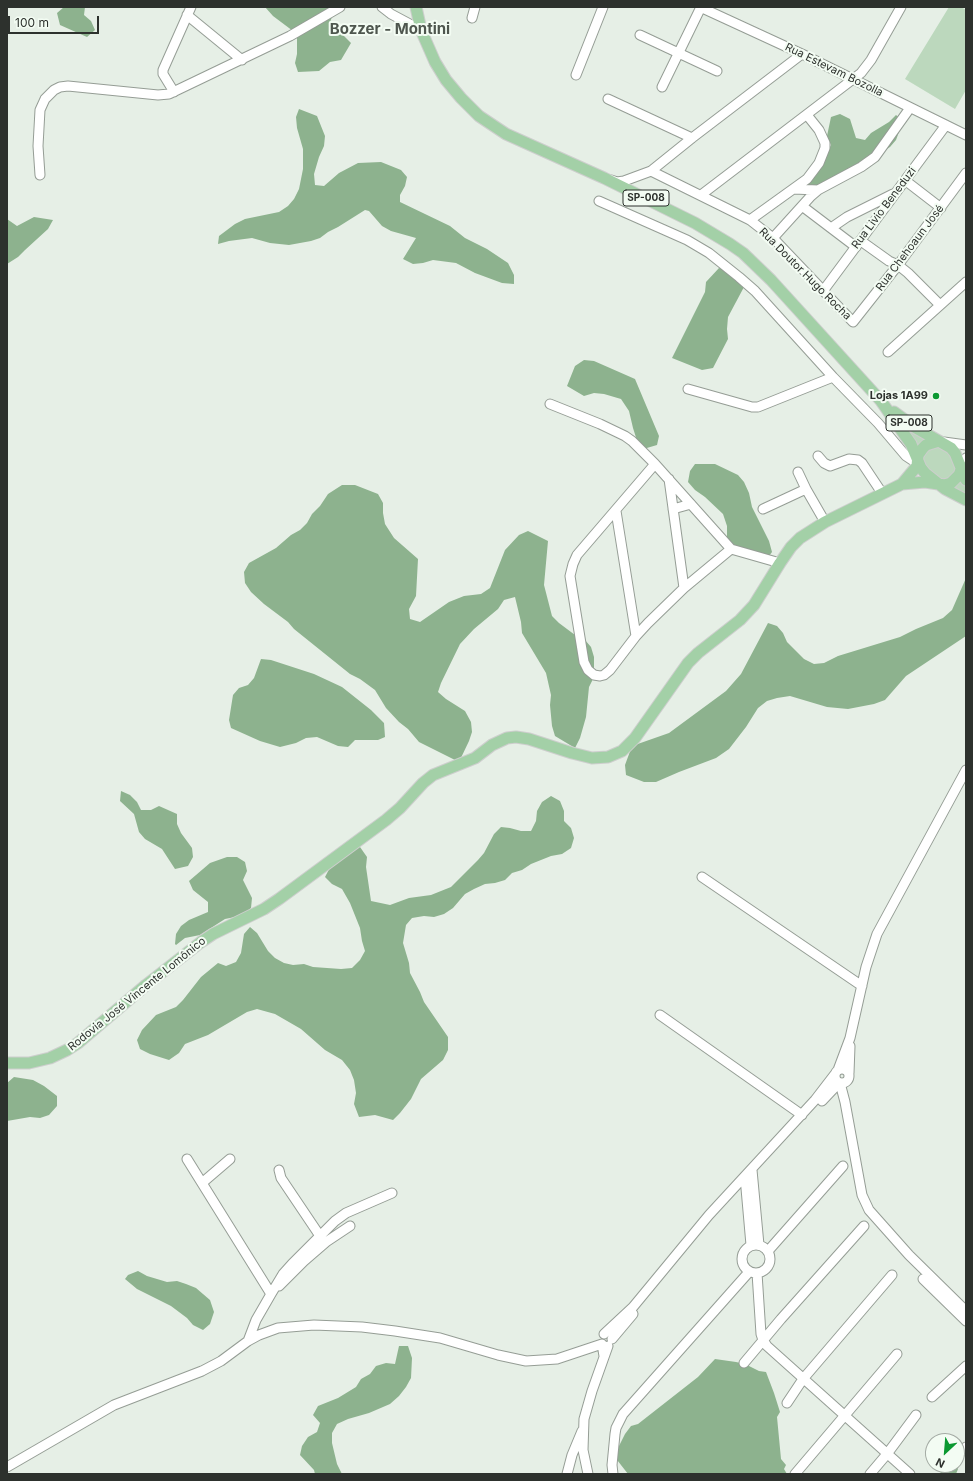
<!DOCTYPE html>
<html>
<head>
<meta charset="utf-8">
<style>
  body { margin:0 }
  #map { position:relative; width:973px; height:1481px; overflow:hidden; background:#e6efe6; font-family:Inter,sans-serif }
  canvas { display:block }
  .frame { position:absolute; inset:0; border:8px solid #2d312d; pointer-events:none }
  .north { position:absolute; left:925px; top:1433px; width:40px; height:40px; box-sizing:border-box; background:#f3fcf3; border:1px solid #a4aba4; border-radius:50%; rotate:206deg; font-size:11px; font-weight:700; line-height:16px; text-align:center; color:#2d312d }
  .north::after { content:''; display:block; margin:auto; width:14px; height:18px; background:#0b9931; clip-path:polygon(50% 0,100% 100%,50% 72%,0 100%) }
  .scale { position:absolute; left:8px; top:16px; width:91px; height:18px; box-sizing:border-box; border:2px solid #2d312d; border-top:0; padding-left:5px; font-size:12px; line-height:14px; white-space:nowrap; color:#2d312d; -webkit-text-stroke:3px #f3fcf3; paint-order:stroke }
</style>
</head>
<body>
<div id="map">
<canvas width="973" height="1481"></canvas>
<div class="frame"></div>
<div class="north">N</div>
<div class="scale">100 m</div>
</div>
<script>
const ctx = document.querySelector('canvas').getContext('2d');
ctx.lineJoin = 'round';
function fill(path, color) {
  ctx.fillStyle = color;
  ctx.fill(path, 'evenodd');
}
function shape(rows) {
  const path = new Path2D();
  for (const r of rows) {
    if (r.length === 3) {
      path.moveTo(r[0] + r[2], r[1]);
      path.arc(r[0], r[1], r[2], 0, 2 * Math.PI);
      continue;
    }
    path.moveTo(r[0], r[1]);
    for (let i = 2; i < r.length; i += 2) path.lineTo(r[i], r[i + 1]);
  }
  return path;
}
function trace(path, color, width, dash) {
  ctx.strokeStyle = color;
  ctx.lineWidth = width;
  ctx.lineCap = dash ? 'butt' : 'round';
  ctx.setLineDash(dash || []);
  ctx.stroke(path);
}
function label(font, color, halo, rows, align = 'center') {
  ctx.font = font + ' Inter,sans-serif';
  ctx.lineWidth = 4;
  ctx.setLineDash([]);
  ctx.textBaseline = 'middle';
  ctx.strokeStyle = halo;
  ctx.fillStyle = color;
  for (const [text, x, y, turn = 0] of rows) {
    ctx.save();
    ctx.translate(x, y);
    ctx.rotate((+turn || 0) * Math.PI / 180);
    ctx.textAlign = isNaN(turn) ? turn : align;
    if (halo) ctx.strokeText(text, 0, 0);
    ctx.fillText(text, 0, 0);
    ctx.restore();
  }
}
const green = shape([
  [949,7,961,7,966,10,966,90,955,109,905,79],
  [898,417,930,440,918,450],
  [934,445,948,449,957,465,955,474,943,482,931,473,923,462,923,455],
  [961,478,966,487,966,496,949,487]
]);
const forest = shape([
  [64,7,85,7,84,15,91,21,95,30,87,37,60,25,57,13],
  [265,7,329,7,334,12,330,22,351,43,341,60,330,62,319,71,298,72,295,63,297,54,297,34,273,16],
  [299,109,317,116,325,136,324,146,319,157,314,174,315,185,324,186,339,173,358,163,381,162,401,170,407,177,405,186,400,195,400,202,450,226,465,238,487,249,508,263,514,275,514,284,502,283,475,273,456,263,433,260,423,263,413,264,403,259,416,238,391,231,382,226,369,211,365,210,338,227,328,232,320,238,311,241,289,245,270,243,252,238,229,241,218,244,219,236,235,224,245,219,279,212,288,206,294,199,299,189,303,169,303,149,297,128,296,117],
  [840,114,850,119,856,138,865,140,871,133,889,122,896,115,903,121,896,140,890,147,834,183,809,190,806,175,826,155,831,145,827,136,831,117],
  [34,217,53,220,48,229,25,250,18,257,7,264,7,219,17,226],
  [719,268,728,269,744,287,728,317,727,329,728,339,713,368,702,370,672,358,705,292,706,282],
  [584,360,594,361,635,379,659,436,657,445,640,450,633,428,629,411,621,399,604,394,594,393,584,396,567,386,575,366],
  [695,464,715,464,738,475,744,482,749,493,752,507,769,541,772,552,766,560,733,545,727,539,727,526,723,514,705,497,695,490,688,482,690,471],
  [342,485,355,485,378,494,383,503,383,513,385,524,394,538,418,559,416,596,409,609,410,619,420,622,449,602,464,596,481,594,490,588,505,550,519,535,528,531,548,541,544,585,552,616,559,623,575,635,585,640,591,647,594,657,594,677,589,687,586,717,580,738,575,748,555,736,552,726,550,705,551,695,546,673,522,633,521,622,515,597,504,600,498,609,474,629,460,644,441,683,438,692,446,699,465,711,471,722,472,732,469,741,459,762,419,742,408,729,399,722,386,708,375,690,360,679,350,674,294,629,288,622,264,604,251,592,245,583,244,572,249,563,276,548,291,535,300,530,307,523,312,514,320,506,328,494],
  [966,578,966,636,906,676,885,700,874,704,848,709,827,707,790,696,777,698,767,701,758,708,746,727,729,749,716,758,679,772,656,782,644,782,626,775,625,765,632,746,669,733,726,691,741,674,768,623,777,626,783,633,787,642,804,659,814,664,824,663,838,656,900,637,916,629,943,618,952,610],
  [261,659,271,660,314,674,342,687,371,710,384,723,385,737,378,740,355,740,348,747,338,746,317,737,306,738,296,743,280,747,260,741,231,728,229,720,233,695,239,688,248,685,254,678],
  [121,791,130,795,137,802,141,810,151,810,159,806,177,814,177,824,181,833,192,848,193,857,188,866,175,869,162,849,145,839,139,832,134,814,120,801],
  [551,796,560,801,564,811,564,821,571,828,574,838,571,848,562,854,551,856,531,864,522,870,512,873,505,880,495,883,485,884,474,889,465,894,453,908,444,914,434,917,424,916,412,918,406,925,403,943,409,963,410,973,420,992,424,1002,448,1037,448,1050,443,1060,421,1079,411,1099,400,1113,393,1120,375,1115,359,1117,354,1104,356,1093,354,1080,350,1070,342,1060,325,1050,301,1029,275,1014,257,1009,247,1012,208,1035,185,1044,179,1053,169,1060,150,1054,140,1049,137,1040,142,1030,156,1015,176,1007,183,1000,201,977,218,963,226,966,236,962,241,953,244,934,250,927,257,933,268,951,275,958,284,963,293,965,304,964,313,967,341,969,352,968,360,960,365,951,362,941,360,928,350,903,342,889,332,884,325,877,336,856,353,842,360,847,367,857,366,867,371,901,390,905,409,898,431,895,451,887,478,860,484,853,494,834,501,827,510,828,521,831,531,831,536,821,537,811,542,802],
  [227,857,237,857,245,862,247,871,243,880,252,898,251,908,244,914,235,917,225,919,200,935,185,938,176,945,175,944,176,934,181,926,189,920,208,912,208,902,193,890,189,881,210,863],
  [14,1077,33,1080,44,1086,57,1096,57,1106,49,1115,40,1118,30,1117,7,1121,7,1083],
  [138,1271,147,1276,167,1282,177,1281,186,1284,196,1288,210,1300,214,1312,210,1324,203,1330,193,1325,187,1318,171,1306,137,1289,125,1279,128,1275],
  [399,1346,408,1346,412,1358,411,1378,406,1387,399,1396,390,1404,369,1413,348,1419,337,1424,332,1433,332,1443,337,1464,342,1474,315,1474,314,1470,300,1455,302,1446,308,1437,317,1432,320,1423,313,1415,318,1406,338,1398,356,1387,361,1379,370,1374,376,1366,386,1363,395,1364],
  [715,1359,736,1362,745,1364,759,1371,766,1372,774,1393,780,1412,777,1417,781,1459,786,1465,784,1469,787,1474,628,1474,614,1456,625,1434,631,1426,638,1424,698,1377],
  [939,1465,957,1465,958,1469,956,1474,941,1474]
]);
const minor = shape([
  [382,7,391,14,421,30],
  [700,7,802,54,966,135],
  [187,15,242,60],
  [472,18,475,7],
  [640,35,717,71],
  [576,75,603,7],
  [662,87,701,7],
  [174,92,163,74,163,70,191,7],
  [608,99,692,138],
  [651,171,750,220,773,238,853,322,898,265,966,173],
  [40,175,38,146,40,110,45,99,54,90,60,87,68,86,158,95,169,94,290,36,340,7],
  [611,180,617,182,624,181,651,171,692,138,802,54],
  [906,181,941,208],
  [793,189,818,190],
  [701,195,861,73,871,60,901,7],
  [599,201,687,240,709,253,739,277,755,291,833,377,878,423,906,456,912,460,918,461],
  [802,206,856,247],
  [750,220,807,179,819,163,825,148,825,143,819,130,807,115],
  [831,228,847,217,893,194],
  [773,238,811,196,818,190,861,167,875,157,910,108],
  [861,241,889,261,898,265,908,273,940,305],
  [823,291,946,125],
  [888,352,966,282],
  [688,389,752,407,758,407,833,377],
  [550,404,600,424,625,436,632,441,655,464,731,549],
  [944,442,966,445],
  [818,456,824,463,830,466,849,459,858,460,862,463,882,493],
  [655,464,577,555,573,564,570,576,584,662,588,670,594,675,600,676,604,675,610,670,636,636,648,623,684,588,731,549,780,563],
  [962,467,966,458],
  [798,472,806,489,825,522],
  [669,479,684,588],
  [673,509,691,504],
  [763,509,806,489],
  [616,511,636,636],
  [702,877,862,986],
  [660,1015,802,1115],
  [842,1076,7],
  [838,1070,850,1038,866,967,877,934,966,770],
  [849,1073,850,1046],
  [840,1083,845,1102,862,1195,869,1210,909,1255,966,1311],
  [822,1101,839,1083],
  [187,1159,271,1294],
  [279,1170,281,1178,320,1236],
  [752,1170,759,1245],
  [745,1177,751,1245],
  [202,1183,230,1159],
  [756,1259,14],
  [768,1251,843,1166],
  [757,1273,761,1334,763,1340,767,1346,910,1474],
  [923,1279,966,1321],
  [279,1286,304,1261,326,1242,350,1226],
  [604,1334,633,1307,709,1215,815,1100,835,1074],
  [612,1339,633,1314],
  [248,1341,256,1320,271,1294,283,1274,292,1264,335,1221,346,1213,392,1193],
  [744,1363,781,1319,864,1226],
  [932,1397,966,1366],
  [787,1403,803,1379,892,1275],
  [957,1456,966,1447],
  [7,1467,114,1405,202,1371,221,1361,248,1341,259,1335,278,1328,314,1325,362,1327,395,1331,440,1338,498,1355,526,1361,557,1359,602,1344,604,1356],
  [567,1474,572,1455,582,1431],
  [588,1474,583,1450,584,1419,592,1391,608,1346],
  [613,1474,612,1465,615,1434,616,1428,623,1414,749,1272],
  [795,1474,897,1354],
  [870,1474,887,1454,916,1415]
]);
const major = shape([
  [416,7,421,30,435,62,446,80,461,98,479,116,506,134,604,178,695,223,730,244,743,253,771,280,881,401,911,444,921,468,925,473,945,489,966,500],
  [894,412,916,428,951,448,955,453,966,480],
  [902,484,917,466,918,455,923,448,926,445,939,441],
  [7,1063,29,1063,50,1058,67,1050,78,1043,146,985,201,942,213,934,264,909,279,899,386,820,400,808,423,783,433,775,475,758,492,745,507,738,516,737,529,739,572,753,592,758,608,757,622,751,635,738,688,663,698,653,740,620,754,605,780,563,791,547,800,538,825,522,902,484,925,482,945,485,951,483,959,475,962,467]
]);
const markers = [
  [936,396,4,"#0b9931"]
];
const shields = [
  [646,198,46],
  [909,423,46]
];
const shieldNames = [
  ["SP-008",646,198],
  ["SP-008",909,423]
];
const streetNames = [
  ["Rua Estevam Bozolla",834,70,26],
  ["Rua Livio Beneduzi",884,208,-53],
  ["Rua Chehoaun José",910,248,-53],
  ["Rua Doutor Hugo Rocha",805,274,45],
  ["Rodovia José Vincente Lomônico",137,994,-39]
];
const poiNames = [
  ["Lojas 1A99",928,396]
];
const districtNames = [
  ["Bozzer - Montini",390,29]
];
fill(green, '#bcd8bd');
fill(forest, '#8db28e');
trace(minor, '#959d95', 11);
trace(major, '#cdcecd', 13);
trace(minor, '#fff', 9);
trace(major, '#a3d0a7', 11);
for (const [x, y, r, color] of markers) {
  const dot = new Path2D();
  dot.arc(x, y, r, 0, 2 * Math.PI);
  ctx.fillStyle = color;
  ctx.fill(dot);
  trace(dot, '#f3fcf3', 1.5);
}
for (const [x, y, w] of shields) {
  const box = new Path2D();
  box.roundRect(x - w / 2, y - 8, w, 16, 3);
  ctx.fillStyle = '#f3fcf3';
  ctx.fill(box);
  trace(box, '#2d312d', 1);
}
label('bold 10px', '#2d312d', null, shieldNames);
label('11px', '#2d312d', '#f3fcf3', streetNames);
label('bold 11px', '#2d312d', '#f3fcf3', poiNames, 'right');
label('bold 15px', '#4e564e', '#f3fcf3', districtNames);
</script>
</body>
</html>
